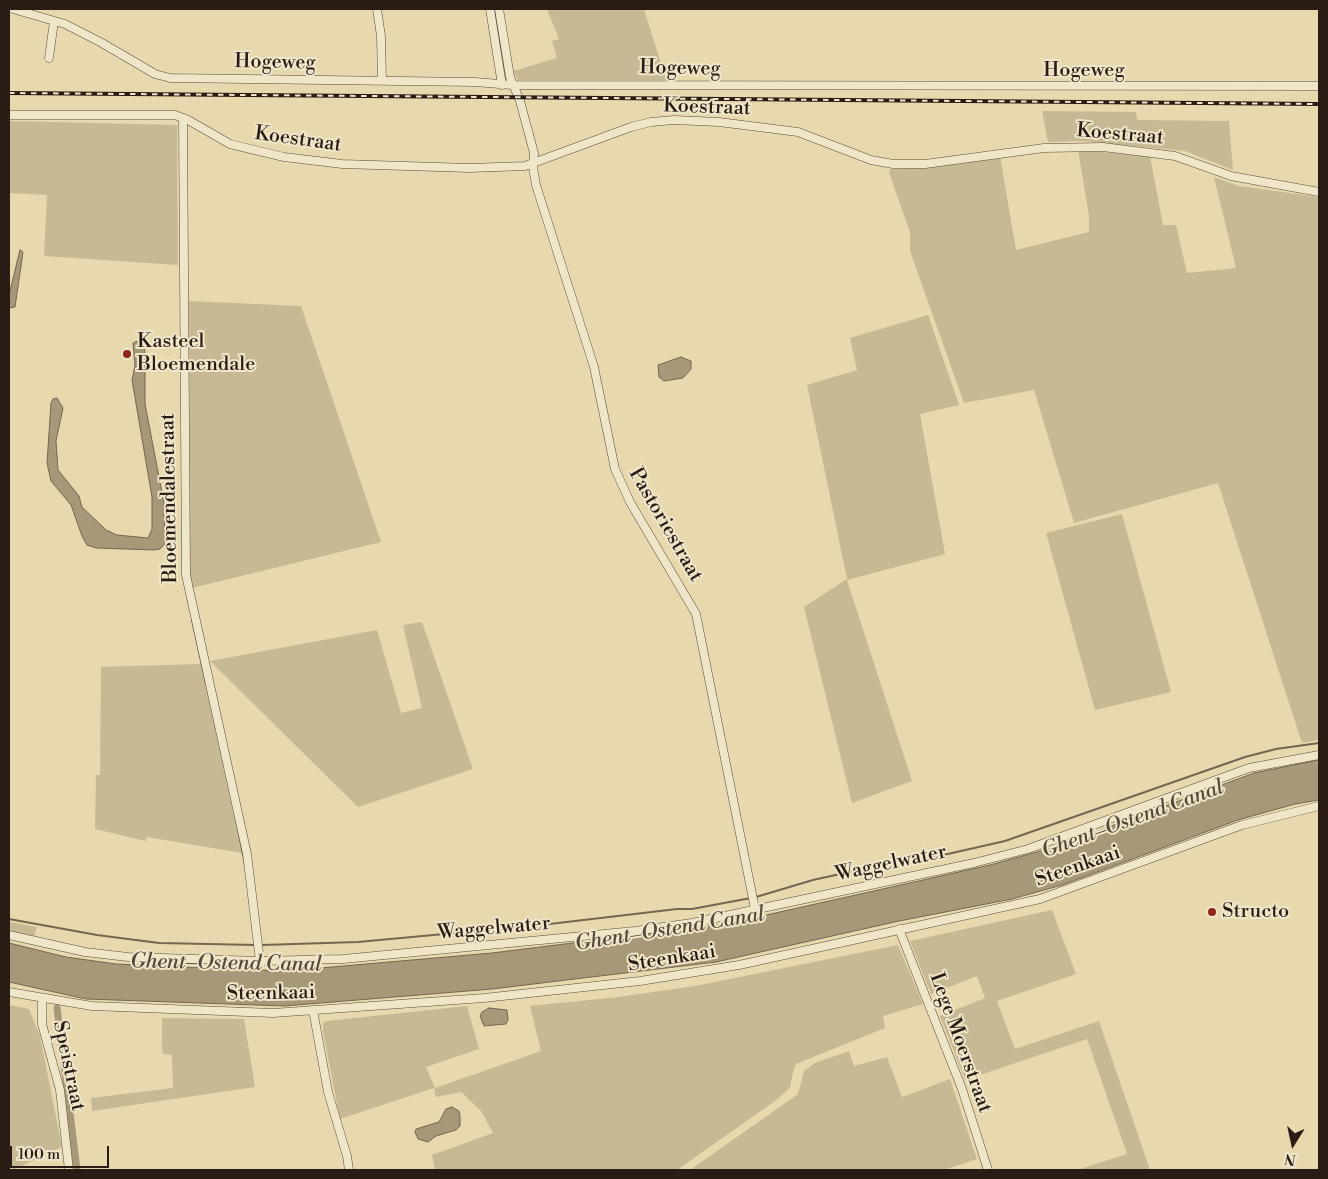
<!DOCTYPE html>
<html>
<head>
<meta charset="utf-8">
<style>
  body { margin:0 }
  #map { position:relative; width:1328px; height:1179px; overflow:hidden; background:#e7d9ad; font-family:"Libre Bodoni",serif }
  canvas { display:block }
  .frame { position:absolute; inset:0; border:10px solid #2b1b15; pointer-events:none }
  .north { position:absolute; left:1268px; top:1119px; width:50px; height:50px; -webkit-text-stroke:4px #efe6ca; paint-order:stroke; rotate:190deg; font-size:14px; font-weight:700; line-height:20px; text-align:center; color:#2b1b15 }
  .north::after { content:''; display:block; margin:auto; width:18px; height:22px; background:#2b1b15; clip-path:polygon(50% 0,100% 100%,50% 72%,0 100%) }
  .scale { position:absolute; left:10px; top:1146px; width:99px; height:22px; box-sizing:border-box; border:2px solid #2b1b15; border-top:0; padding-left:6px; font-size:15px; line-height:18px; white-space:nowrap; color:#2b1b15; -webkit-text-stroke:4px #efe6ca; paint-order:stroke }
</style>
</head>
<body>
<div id="map">
<canvas width="1328" height="1179"></canvas>
<div class="frame"></div>
<div class="north">N</div>
<div class="scale">100 m</div>
</div>
<script>
const ctx = document.querySelector('canvas').getContext('2d');
ctx.lineJoin = 'round';
function fill(path, color) {
  ctx.fillStyle = color;
  ctx.fill(path, 'evenodd');
}
function shape(rows) {
  const path = new Path2D();
  for (const r of rows) {
    path.moveTo(r[0], r[1]);
    for (let i = 2; i < r.length; i += 2) path.lineTo(r[i], r[i + 1]);
  }
  return path;
}
function trace(path, color, width, dash) {
  ctx.strokeStyle = color;
  ctx.lineWidth = width;
  ctx.lineCap = dash ? 'butt' : 'round';
  ctx.setLineDash(dash || []);
  ctx.stroke(path);
}
function label(font, color, halo, rows, align = 'center') {
  ctx.font = font + ' "Libre Bodoni",serif';
  ctx.lineWidth = 4;
  ctx.setLineDash([]);
  ctx.textBaseline = 'middle';
  ctx.strokeStyle = halo;
  ctx.fillStyle = color;
  for (const [text, x, y, turn = 0] of rows) {
    ctx.save();
    ctx.translate(x, y);
    ctx.rotate((+turn || 0) * Math.PI / 180);
    ctx.textAlign = isNaN(turn) ? turn : align;
    if (halo) ctx.strokeText(text, 0, 0);
    ctx.fillText(text, 0, 0);
    ctx.restore();
  }
}
const green = shape([
  [547,9,644,9,666,80,518,80,513,71,557,58,552,41,559,39],
  [1042,111,1136,112,1137,120,1229,121,1233,170,1185,151,1082,141,1048,142],
  [9,121,177,125,178,265,44,256,47,195,9,193],
  [1078,150,1150,156,1163,225,1176,225,1187,273,1236,268,1214,177,1239,186,1319,197,1319,740,1302,743,1218,483,1074,523,1034,390,964,403,910,251,910,232,889,173,890,169,924,168,1000,156,1016,250,1089,232,1089,216],
  [189,301,301,306,381,542,192,588,190,581],
  [928,315,959,405,920,414,945,554,847,580,912,781,852,803,804,607,847,579,807,385,857,370,850,338],
  [1122,514,1171,692,1095,710,1046,533],
  [422,622,473,769,358,807,210,661,377,630,401,713,422,708,403,625],
  [201,664,242,853,147,837,146,841,95,829,96,775,100,775,101,667],
  [1052,910,1076,974,997,1001,1015,1049,1099,1021,1150,1170,1077,1170,1127,1154,1087,1039,965,1080,940,1016,985,998,977,976,931,994,910,941],
  [9,922,37,927,34,938,9,931],
  [898,945,923,1004,883,1016,885,1028,796,1064,793,1072,790,1088,775,1101,677,1170,435,1170,432,1155,493,1133,481,1111,461,1092,436,1097,434,1088,340,1119,323,1032,323,1023,327,1021,467,1006,479,1049,426,1067,435,1088,541,1051,530,1006,618,997,695,986],
  [9,1005,29,1009,40,1036,62,1147,13,1170,9,1163],
  [162,1018,244,1019,255,1087,92,1111,91,1098,173,1088,172,1055,163,1054,162,1047],
  [849,1051,854,1066,887,1057,902,1097,950,1079,977,1159,944,1170,690,1170,798,1094,804,1071,815,1063]
]);
const water = shape([
  [20,250,23,252,15,307,9,308,9,295,20,250],
  [138,341,143,343,145,353,145,404,164,503,165,544,160,549,153,550,96,548,87,545,82,536,71,505,51,481,47,463,51,403,53,399,57,398,63,408,56,441,58,470,79,496,82,507,106,530,117,535,148,538,152,529,152,497,132,380,135,365,133,343,138,341],
  [681,357,691,361,691,369,683,378,664,381,659,377,658,365,681,357],
  [1319,760,1319,800,1295,804,1238,820,1062,885,1012,899,899,921,716,962,492,989,284,1006,86,999,9,982,9,943,66,957,116,964,286,971,492,953,726,924,990,865,1055,847,1254,773,1319,760],
  [489,1008,507,1010,508,1020,506,1024,484,1026,480,1016,482,1012,489,1008],
  [452,1107,459,1111,460,1116,460,1126,456,1130,436,1136,428,1142,418,1139,415,1132,416,1129,439,1122,446,1109,452,1107]
]);
const stream = shape([
  [192,619,206,683],
  [235,814,245,864],
  [756,897,813,880,917,857,939,856,1005,841,1245,757,1276,749,1319,743],
  [9,919,97,935,159,943,257,945],
  [262,945,358,942,541,925,677,909,692,909,751,898]
]);
const canal = shape([
  [57,1008,77,1170]
]);
const minor = shape([
  [13,9,65,24,102,43,155,74,170,78,475,82,512,85,1319,86],
  [377,9,381,36,382,81],
  [490,9,502,85],
  [499,9,510,77,520,101,534,153,533,167,536,185,594,367,615,469,630,502,696,614,755,909],
  [49,58,54,21],
  [9,115,175,115,188,120,230,144,284,157,342,164,470,168,525,166,631,127,651,122,674,120,719,122,798,132,871,160,893,164,925,164,1044,148,1103,147,1175,156,1231,176,1319,192],
  [183,118,186,575,247,854,260,961],
  [899,929,962,1089,988,1170],
  [9,935,85,952,128,957,260,961,343,959,635,931,692,923,974,863,1028,849,1249,768,1319,755],
  [9,992,92,1006,273,1013,484,998,640,981,739,965,1040,899,1242,825,1319,806],
  [42,998,42,1024,60,1090,69,1170],
  [313,1010,328,1092,347,1156,349,1170]
]);
const rail = shape([
  [9,93,1319,104]
]);
const markers = [
  [127,354,5,"#8f2418"],
  [1212,912,5,"#8f2418"]
];
const streetNames = [
  ["Hogeweg",275,63,1],
  ["Hogeweg",680,69,1],
  ["Hogeweg",1084,71],
  ["Koestraat",707,108,2],
  ["Koestraat",1120,135,5],
  ["Koestraat",298,140,8],
  ["Bloemendalestraat",170,498,-91],
  ["Pastoriestraat",665,525,60],
  ["Waggelwater",891,864,-12],
  ["Steenkaai",1078,867,-19],
  ["Waggelwater",494,929,-5],
  ["Steenkaai",672,959,-9],
  ["Steenkaai",271,994,-1],
  ["Lege Moerstraat",960,1043,70],
  ["Speistraat",68,1066,78]
];
const poiNames = [
  ["Kasteel",137,342],
  ["Bloemendale",137,365],
  ["Structo",1222,912]
];
const waterNames = [
  ["Ghent–Ostend Canal",1133,820,-20],
  ["Ghent–Ostend Canal",670,930,-9],
  ["Ghent–Ostend Canal",226,964,1]
];
fill(green, '#c7b993');
fill(water, '#a79879');
trace(water, '#756651', 1);
trace(stream, '#756651', 2);
trace(canal, '#a79879', 7);
trace(minor, '#5a4a3b', 9);
trace(minor, '#efe6ca', 8);
trace(rail, '#2b1b15', 4);
trace(rail, '#efe6ca', 2, [5.5]);
for (const [x, y, r, color] of markers) {
  const dot = new Path2D();
  dot.arc(x, y, r, 0, 2 * Math.PI);
  ctx.fillStyle = color;
  ctx.fill(dot);
  trace(dot, '#efe6ca', 2);
}
label('20px', '#2b1b15', '#efe6ca', streetNames);
label('20px', '#2b1b15', '#efe6ca', poiNames, 'left');
label('italic 21px', '#564738', '#efe6ca', waterNames);
</script>
</body>
</html>
